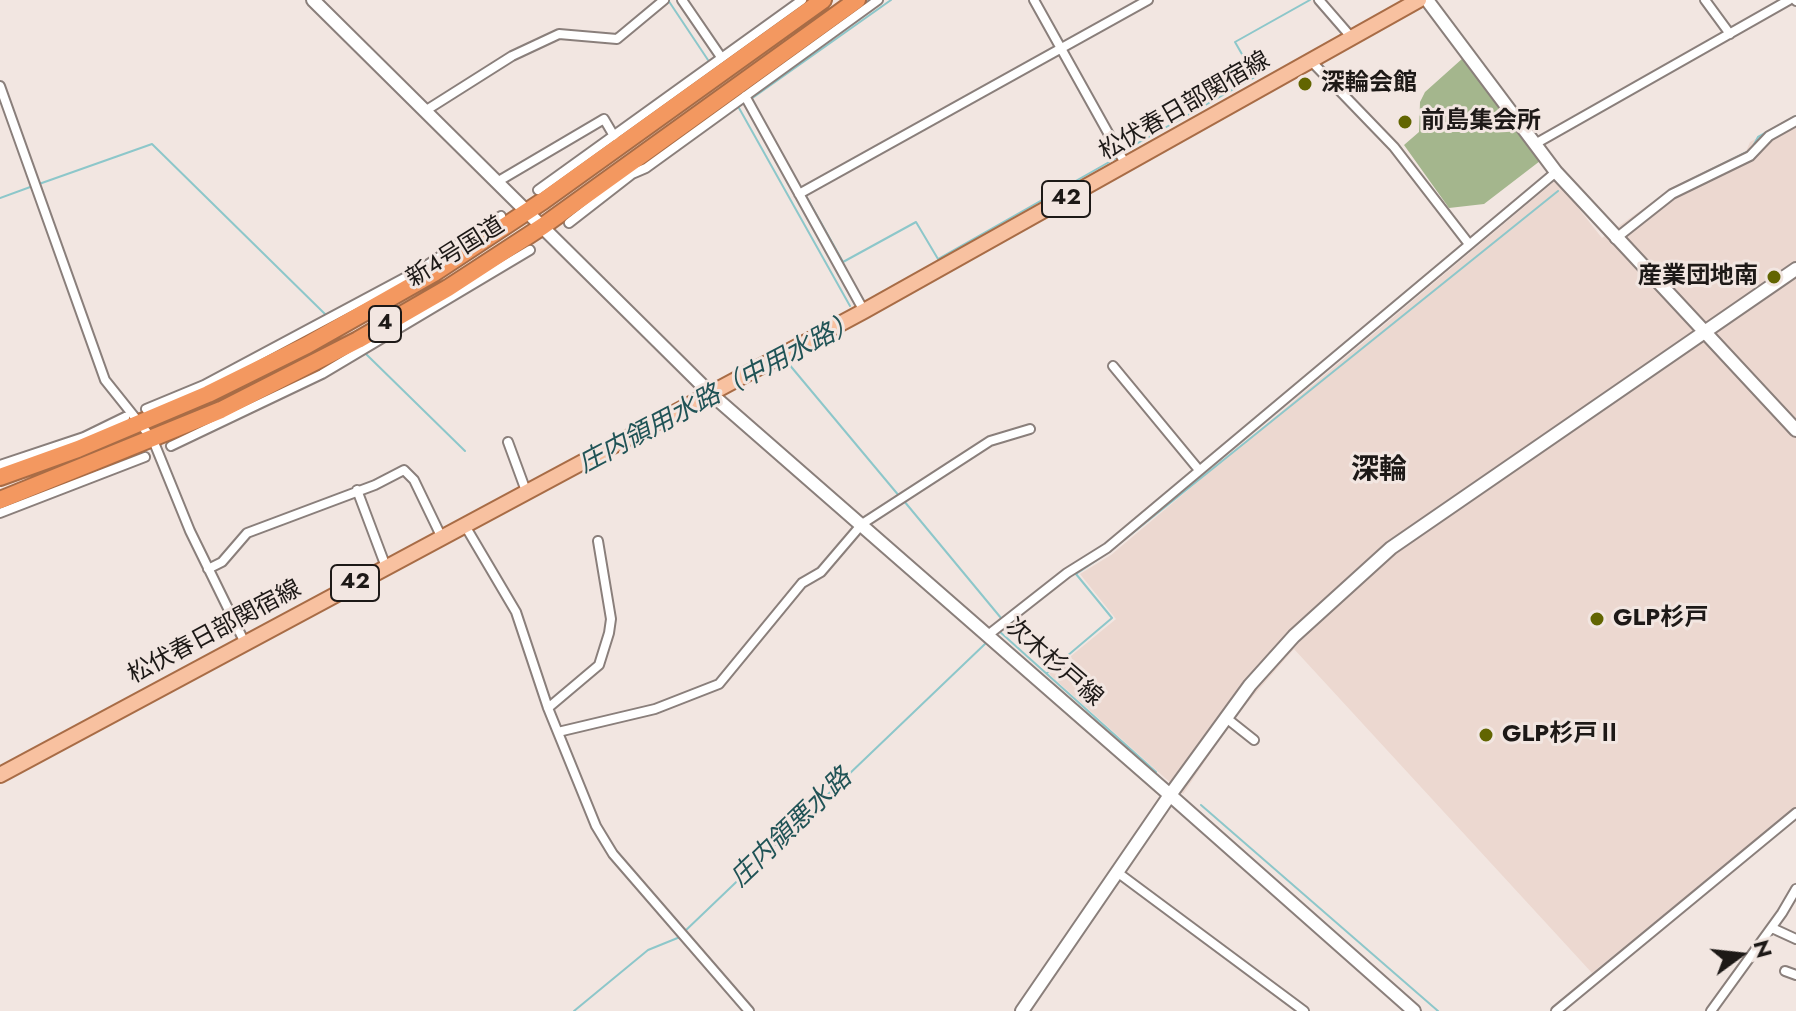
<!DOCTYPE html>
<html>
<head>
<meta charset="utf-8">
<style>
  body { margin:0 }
  #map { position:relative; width:1796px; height:1011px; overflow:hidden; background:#f2e6e1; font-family:Jost,sans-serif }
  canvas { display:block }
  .north { position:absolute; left:1700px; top:915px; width:80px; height:80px; -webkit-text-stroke:6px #f2e6e1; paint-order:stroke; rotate:75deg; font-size:22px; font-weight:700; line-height:32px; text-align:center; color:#1d1917 }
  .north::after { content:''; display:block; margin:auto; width:28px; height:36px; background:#1d1917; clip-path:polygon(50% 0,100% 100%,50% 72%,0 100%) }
</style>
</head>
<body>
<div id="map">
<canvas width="1796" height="1011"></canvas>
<div class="north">N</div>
</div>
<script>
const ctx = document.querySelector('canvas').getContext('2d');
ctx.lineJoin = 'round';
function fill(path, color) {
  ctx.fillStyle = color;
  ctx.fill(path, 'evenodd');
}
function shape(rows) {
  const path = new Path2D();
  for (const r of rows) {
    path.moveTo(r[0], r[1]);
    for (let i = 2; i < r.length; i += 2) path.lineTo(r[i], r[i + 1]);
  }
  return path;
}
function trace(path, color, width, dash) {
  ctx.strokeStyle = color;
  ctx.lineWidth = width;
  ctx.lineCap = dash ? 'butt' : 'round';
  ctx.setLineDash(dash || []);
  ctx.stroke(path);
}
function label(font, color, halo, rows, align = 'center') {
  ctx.font = font + ' Jost,"Noto Sans JP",sans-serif';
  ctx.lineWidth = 6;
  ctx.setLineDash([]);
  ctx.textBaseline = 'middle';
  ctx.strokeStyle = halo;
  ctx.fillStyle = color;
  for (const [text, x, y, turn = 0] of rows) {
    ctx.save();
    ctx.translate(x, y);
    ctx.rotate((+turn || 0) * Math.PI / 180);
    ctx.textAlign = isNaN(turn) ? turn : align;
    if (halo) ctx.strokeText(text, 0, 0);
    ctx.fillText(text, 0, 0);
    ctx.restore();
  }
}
const built = shape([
  [1796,117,1796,807,1592,973,1294,649,1234,718,1183,794,1049,674,1116,619,1080,574,1111,555,1556,180,1602,238,1668,191,1745,154,1750,142]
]);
const forest = shape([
  [1463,58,1540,161,1484,204,1449,208,1404,145,1419,132,1420,102,1425,92]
]);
const stream = shape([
  [668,0,708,60],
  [1319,64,1425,5],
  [751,99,891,0],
  [739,108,850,306],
  [1122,152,1255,77,1235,42,1310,0],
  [39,184,152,144,327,316],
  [1672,189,1751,150,1758,137,1796,116],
  [806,196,843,262,916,222,938,259,1118,157],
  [0,198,33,186],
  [960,265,1314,67],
  [366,354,465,451],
  [788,363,900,497],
  [904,501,1001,618],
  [994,636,999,631,1156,772],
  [1047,673,1112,618,1076,574,1109,552,1558,191],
  [1201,805,1438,1011],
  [684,932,986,643],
  [574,1011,648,950,680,937]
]);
const street = shape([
  [682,0,721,57],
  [1034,0,1126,165],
  [1319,0,1352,38],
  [1705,0,1730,34],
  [1795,0,1796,1],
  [1311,61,1394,147,1469,244],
  [0,86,105,380,153,440,190,531,244,641],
  [745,96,864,311],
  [425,111,512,56,559,34,617,39,664,0],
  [1535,144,1789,0],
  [497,182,604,119,614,136],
  [538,190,802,0],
  [799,194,1148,0],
  [569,223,632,174,646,168,878,0],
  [1615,239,1672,194,1750,156,1769,136,1796,121],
  [1113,366,1199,470],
  [146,409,204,385,421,269,501,216],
  [508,442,526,491],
  [171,446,322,374,530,250],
  [0,465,84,437,125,417],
  [357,490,386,567],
  [0,513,145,457],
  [464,524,516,612,548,708,596,826,613,854,749,1011],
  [208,569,222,562,247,533,375,485,404,470,414,480,441,536],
  [988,635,1067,573,1107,548,1556,172],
  [548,708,599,665,609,633,611,619,598,541],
  [1225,717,1254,740],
  [558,732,655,709,719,684,802,583,821,572,862,524,990,441,1030,429],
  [1117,872,1304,1011],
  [1772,928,1796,939],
  [1785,971,1796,975],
  [1556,1011,1796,813],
  [1711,1011,1782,913,1796,889]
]);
const secondary = shape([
  [313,0,710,393,1170,795,1022,1011],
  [1427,0,1556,172,1796,430],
  [1414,1011,1170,795,1250,685,1294,636,1391,548,1796,269]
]);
const primary = shape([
  [0,775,864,311,1419,0]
]);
const highway = shape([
  [0,477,78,449,208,394,307,345,434,273,543,201,823,0],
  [0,500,221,410,358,340,448,288,543,226,857,0]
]);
const markers = [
  [1305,84,8,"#626501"],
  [1405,122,8,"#626501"],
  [1774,277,8,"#626501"],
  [1597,619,8,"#626501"],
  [1486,735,8,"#626501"]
];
const shields = [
  [1066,199,48],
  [385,324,32],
  [355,583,48]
];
const shieldNames = [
  ["42",1066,199],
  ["4",385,324],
  ["42",355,583]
];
const poiNames = [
  ["深輪会館",1321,84],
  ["前島集会所",1421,122],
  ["産業団地南",1758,277,"right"],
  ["GLP杉戸",1613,619],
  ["GLP杉戸Ⅱ",1502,735]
];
const streetNames = [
  ["松伏春日部関宿線",1185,107,-30],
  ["新4号国道",456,253,-32],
  ["松伏春日部関宿線",215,633,-28],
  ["次木杉戸線",1053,663,41]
];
const waterNames = [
  ["庄内領用水路（中用水路）",719,394,-28],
  ["庄内領悪水路",792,829,-44]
];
const quarterNames = [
  ["深輪",1379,471]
];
fill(built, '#ecd8d0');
fill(forest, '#a4b68d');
trace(stream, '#8dc7ca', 2);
trace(street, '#8a7f7b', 12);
trace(secondary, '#8a7f7b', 16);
trace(primary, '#a86c46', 18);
trace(highway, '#a86c46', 20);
trace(street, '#fff', 8);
trace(secondary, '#fff', 12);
trace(primary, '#f8c1a0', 14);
trace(highway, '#f39860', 16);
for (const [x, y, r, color] of markers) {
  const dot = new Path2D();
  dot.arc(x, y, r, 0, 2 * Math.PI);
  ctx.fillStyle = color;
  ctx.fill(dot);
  trace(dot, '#f2e6e1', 3);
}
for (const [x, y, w] of shields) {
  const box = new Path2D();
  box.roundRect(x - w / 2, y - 18, w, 36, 6);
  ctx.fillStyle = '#f2e6e1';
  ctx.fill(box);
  trace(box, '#1d1917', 2);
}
label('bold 22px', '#1d1917', null, shieldNames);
label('bold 24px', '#1d1917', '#f2e6e1', poiNames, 'left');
label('24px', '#1d1917', '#f2e6e1', streetNames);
label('italic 26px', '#205356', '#f2e6e1', waterNames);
label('bold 28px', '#1d1917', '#f2e6e1', quarterNames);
</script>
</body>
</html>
